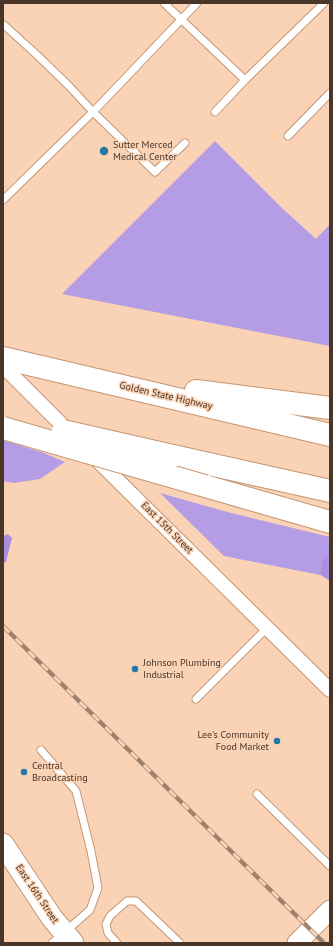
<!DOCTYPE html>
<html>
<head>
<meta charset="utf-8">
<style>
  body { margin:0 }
  #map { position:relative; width:333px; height:946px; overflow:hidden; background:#fad3b6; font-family:"PT Sans",sans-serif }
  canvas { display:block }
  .frame { position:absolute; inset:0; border:4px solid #4a3628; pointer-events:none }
</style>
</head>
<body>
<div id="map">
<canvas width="333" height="946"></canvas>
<div class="frame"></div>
</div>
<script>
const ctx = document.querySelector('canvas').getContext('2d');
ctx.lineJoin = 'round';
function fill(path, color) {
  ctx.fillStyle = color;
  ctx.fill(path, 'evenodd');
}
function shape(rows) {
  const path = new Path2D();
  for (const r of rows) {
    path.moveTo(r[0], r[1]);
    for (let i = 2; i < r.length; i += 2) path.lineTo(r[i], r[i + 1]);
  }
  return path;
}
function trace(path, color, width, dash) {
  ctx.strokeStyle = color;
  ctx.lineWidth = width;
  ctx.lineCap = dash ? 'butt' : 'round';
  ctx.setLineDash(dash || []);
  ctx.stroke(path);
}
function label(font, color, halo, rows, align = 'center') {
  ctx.font = font + ' "PT Sans",sans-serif';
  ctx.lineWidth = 3;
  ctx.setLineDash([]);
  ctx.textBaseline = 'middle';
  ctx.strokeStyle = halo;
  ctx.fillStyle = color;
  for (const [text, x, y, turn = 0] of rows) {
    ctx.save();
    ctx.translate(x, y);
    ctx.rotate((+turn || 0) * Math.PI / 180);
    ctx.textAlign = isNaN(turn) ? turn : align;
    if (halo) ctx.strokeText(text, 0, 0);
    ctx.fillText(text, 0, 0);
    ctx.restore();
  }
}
const green = shape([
  [215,141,283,209,316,239,330,224,330,346,62,294],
  [3,440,44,453,65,462,40,479,14,483,3,481],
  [160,493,231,513,330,537,330,577,224,556]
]);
const forest = shape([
  [8,534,12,538,6,562,3,563,3,536],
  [330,556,330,581,321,575,322,562,325,557]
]);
const lane = shape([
  [164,3,245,80,324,3],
  [3,26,4,25,37,55,69,86,93,112,197,3],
  [215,112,245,80],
  [288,136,330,93],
  [3,200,93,112,155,172,185,143],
  [196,699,267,628],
  [41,750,76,791,91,851,98,888,90,910,52,943],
  [257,794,330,866],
  [117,943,108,933,106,924,110,916,127,901,136,901,180,943]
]);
const street = shape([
  [3,366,72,435],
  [94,457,330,690]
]);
const secondary = shape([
  [297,943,330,910]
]);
const primary = shape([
  [3,844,52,918,73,943]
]);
const highway = shape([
  [3,358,330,435],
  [196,391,330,408],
  [173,456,330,491],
  [205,486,330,522]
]);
const rail = shape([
  [3,626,324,943]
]);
const highwayBridge = shape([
  [3,428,205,486],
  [63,431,173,456]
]);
const markers = [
  [104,151,5,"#2579a9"],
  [135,669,4,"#2579a9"],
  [277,741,4,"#2579a9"],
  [24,772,4,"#2579a9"]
];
const poiNames = [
  ["Sutter Merced",113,145],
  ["Medical Center",113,157],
  ["Johnson Plumbing",143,663],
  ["Industrial",143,675],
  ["Lee's Community",269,735,"right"],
  ["Food Market",269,747,"right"],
  ["Central",32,766],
  ["Broadcasting",32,778]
];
const streetNames = [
  ["Golden State Highway",166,396,13],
  ["East 15th Street",167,528,45],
  ["East 16th Street",37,894,56]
];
fill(green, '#b49de4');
fill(forest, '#aa8fdf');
trace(lane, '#c49673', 9);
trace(street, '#c49673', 16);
trace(secondary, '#c49673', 21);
trace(primary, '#c49673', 23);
trace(highway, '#c49673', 24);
trace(lane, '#fff', 7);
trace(street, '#fff', 14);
trace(secondary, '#fff', 19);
trace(primary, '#fff', 21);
trace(highway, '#fff', 22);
trace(rail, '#9f826d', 4.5);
trace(rail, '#fad3b6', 3, [9]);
trace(highwayBridge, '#c49673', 24, []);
trace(highwayBridge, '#fff', 22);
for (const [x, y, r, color] of markers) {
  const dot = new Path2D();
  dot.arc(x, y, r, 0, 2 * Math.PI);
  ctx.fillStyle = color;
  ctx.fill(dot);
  trace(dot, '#fad3b6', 1.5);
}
label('10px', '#4a3628', '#fad3b6', poiNames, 'left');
label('10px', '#4a3628', '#fad3b6', streetNames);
</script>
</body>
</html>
